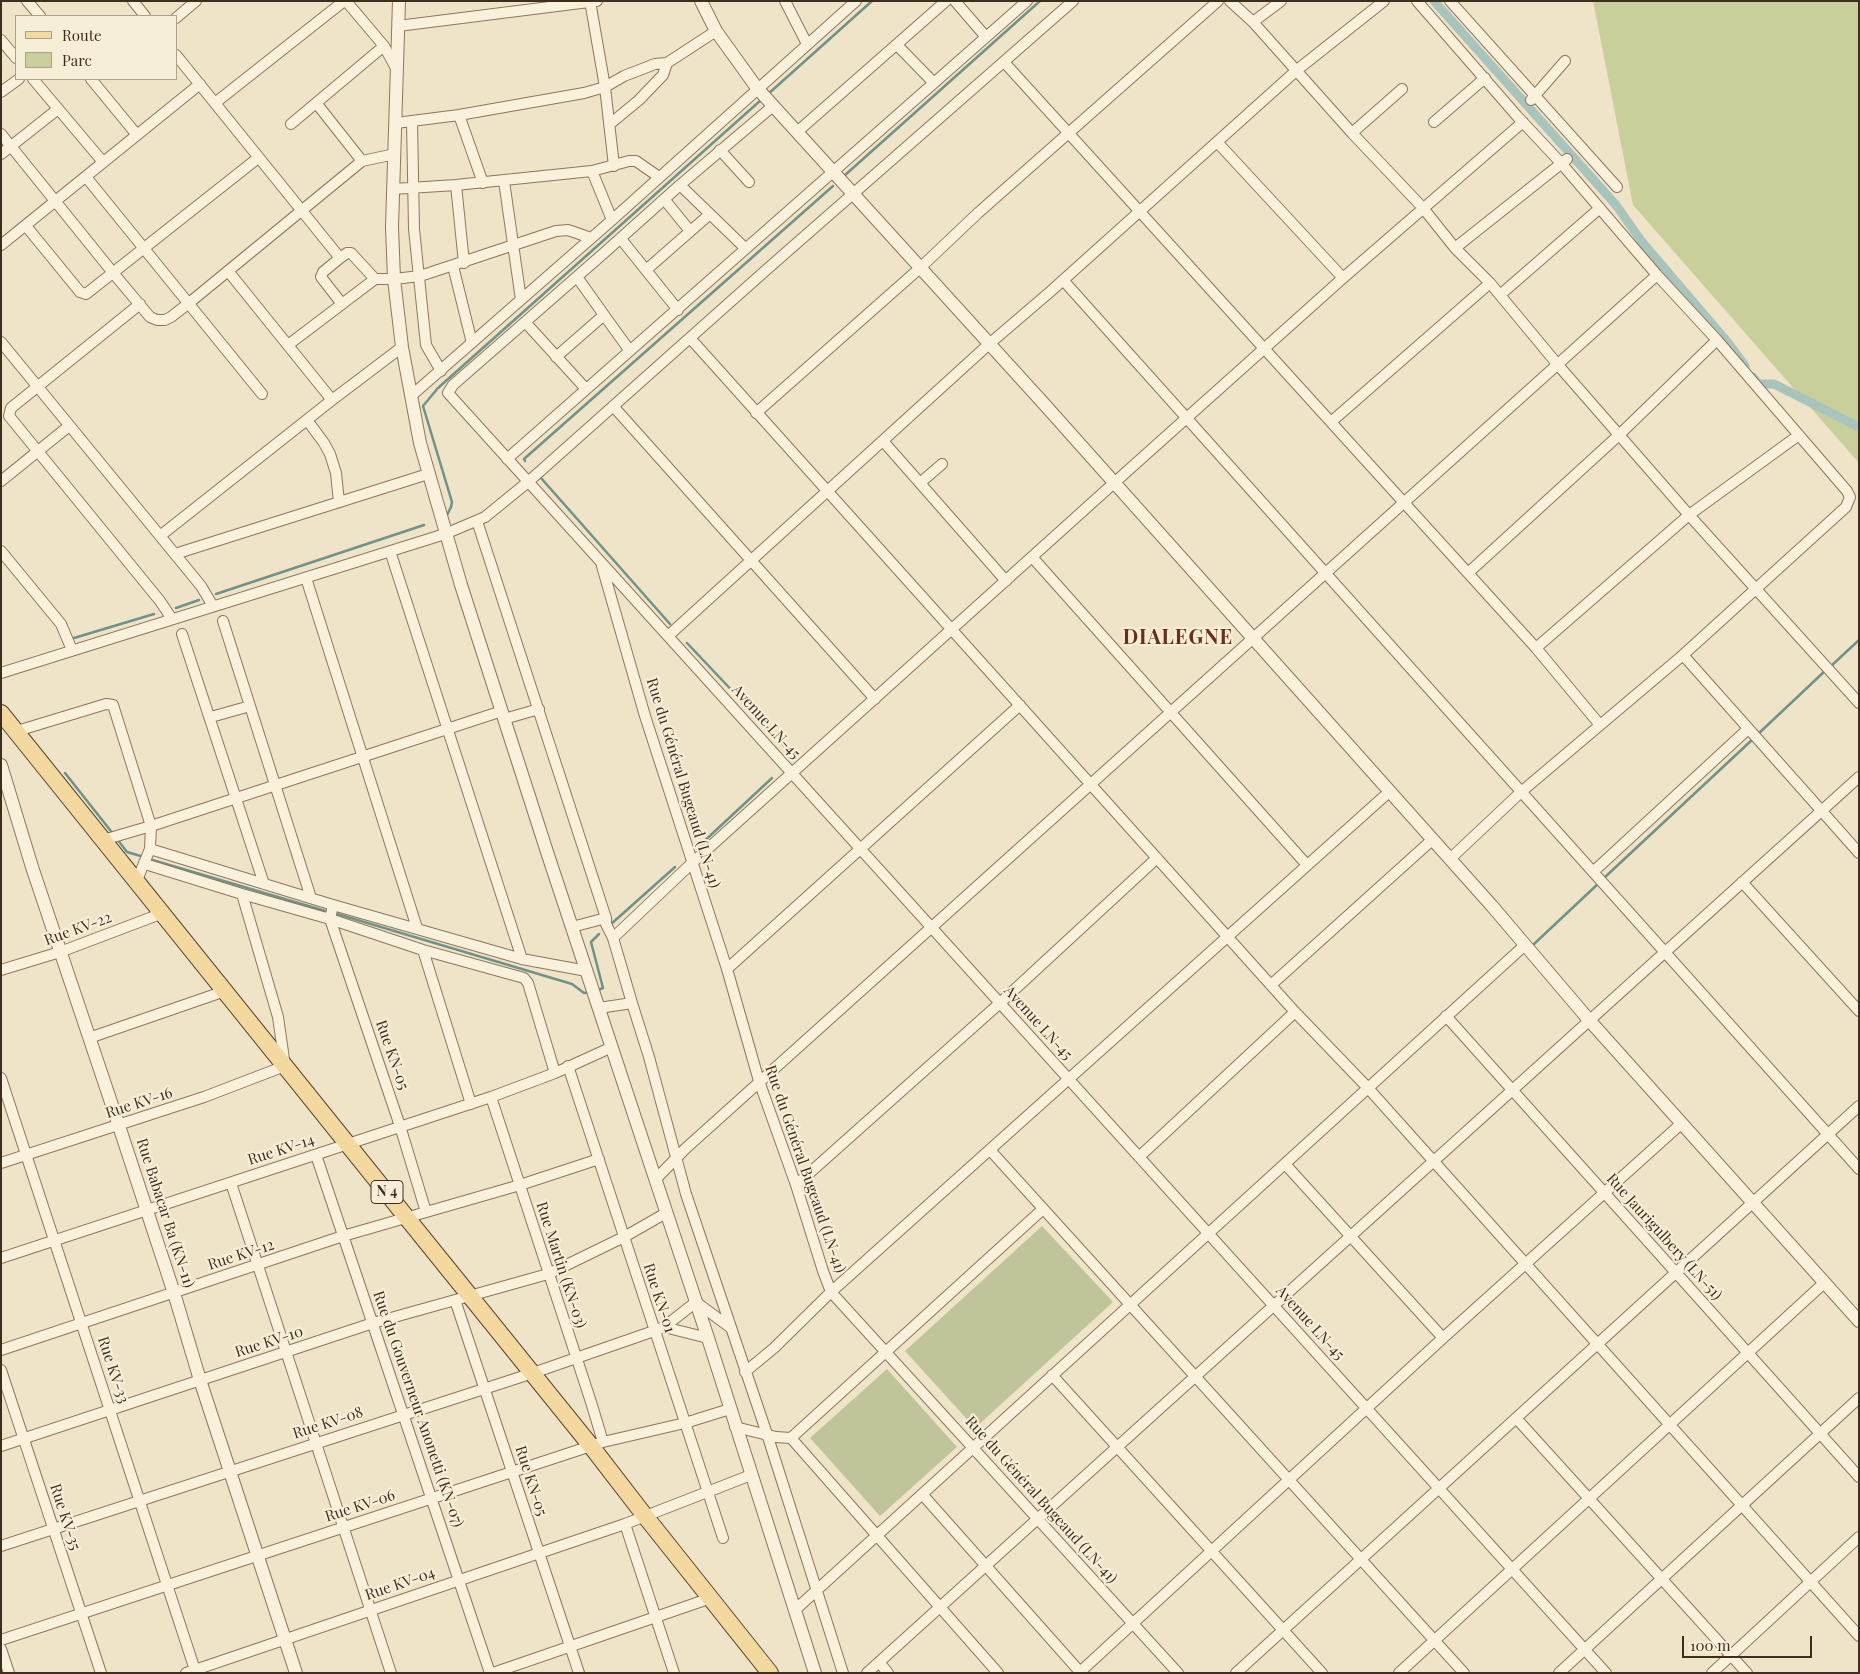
<!DOCTYPE html>
<html>
<head>
<meta charset="utf-8">
<style>
  body { margin:0 }
  #map { position:relative; width:1860px; height:1674px; overflow:hidden; background:#f0e4c8; font-family:"Playfair Display",serif }
  canvas { display:block }
  .frame { position:absolute; inset:0; border:2px solid #3d2e20; pointer-events:none }
  .legend { position:absolute; left:15px; top:15px; width:162px; height:65px; box-sizing:border-box; background:#f7eed8; border:1px solid #ada18e; margin:0; padding:6px 9px; list-style:none; font-size:15px; color:#3d2e20 }
  .legend li { display:flex; align-items:center; gap:10px; height:25px }
  .legend b { width:25px; border:1px solid #ada18e }
  .scale { position:absolute; left:1682px; top:1636px; width:130px; height:22px; box-sizing:border-box; border:2px solid #3d2e20; border-top:0; padding-left:6px; font-size:15px; line-height:18px; white-space:nowrap; color:#3d2e20; -webkit-text-stroke:4px #f7eed8; paint-order:stroke }
</style>
</head>
<body>
<div id="map">
<canvas width="1860" height="1674"></canvas>
<div class="frame"></div>
<ul class="legend">
<li><b style="height:6px;background:#f3d9a0"></b>Route</li>
<li><b style="height:14px;background:#c9cf9b"></b>Parc</li>
</ul>
<div class="scale">100 m</div>
</div>
<script>
const ctx = document.querySelector('canvas').getContext('2d');
ctx.lineJoin = 'round';
function fill(path, color) {
  ctx.fillStyle = color;
  ctx.fill(path, 'evenodd');
}
function shape(rows) {
  const path = new Path2D();
  for (const r of rows) {
    path.moveTo(r[0], r[1]);
    for (let i = 2; i < r.length; i += 2) path.lineTo(r[i], r[i + 1]);
  }
  return path;
}
function trace(path, color, width, dash) {
  ctx.strokeStyle = color;
  ctx.lineWidth = width;
  ctx.lineCap = dash ? 'butt' : 'round';
  ctx.setLineDash(dash || []);
  ctx.stroke(path);
}
function label(font, color, halo, rows, align = 'center') {
  ctx.font = font + ' "Playfair Display",serif';
  ctx.lineWidth = 4.5;
  ctx.setLineDash([]);
  ctx.textBaseline = 'middle';
  ctx.strokeStyle = halo;
  ctx.fillStyle = color;
  for (const [text, x, y, turn = 0] of rows) {
    ctx.save();
    ctx.translate(x, y);
    ctx.rotate((+turn || 0) * Math.PI / 180);
    ctx.textAlign = isNaN(turn) ? turn : align;
    if (halo) ctx.strokeText(text, 0, 0);
    ctx.fillText(text, 0, 0);
    ctx.restore();
  }
}
const green = shape([
  [1593,1,1859,1,1859,463,1633,205]
]);
const cemetery = shape([
  [1042,1226,1113,1302,975,1428,905,1351],
  [887,1369,957,1447,880,1516,810,1438]
]);
const stream = shape([
  [767,95,872,1],
  [844,176,1040,1],
  [525,461,524,459,833,186],
  [541,478,670,624],
  [446,517,451,507,452,502,423,406,438,388,761,100],
  [216,594,424,525],
  [176,608,199,600],
  [74,638,154,614],
  [687,643,794,756],
  [1830,667,1859,640],
  [1757,735,1826,670],
  [65,773,114,835],
  [117,839,127,852,144,857],
  [699,846,772,778],
  [149,859,329,912],
  [1604,878,1753,739],
  [334,913,572,984,584,993,590,992],
  [610,925,675,867],
  [1534,944,1600,882],
  [598,990,603,988,591,942,599,934]
]);
const canal = shape([
  [1434,1,1616,205,1642,242,1729,344,1745,366],
  [1753,377,1758,384,1774,384,1859,427]
]);
const minor = shape([
  [27,1,40,16],
  [133,1,145,16],
  [346,1,384,46,397,70],
  [590,1,605,87,614,166],
  [785,1,807,44],
  [955,1,986,37],
  [1230,1,1253,22,1352,133,1423,208,1455,248,1490,283,1558,365,1689,515,1859,703],
  [1417,1,1517,116,1561,163,1657,275,1717,340,1847,491,1850,497,1846,507,1683,655,1521,792,1450,859],
  [1450,1,1617,187],
  [176,18,196,1],
  [1253,22,1281,1],
  [398,26,597,1],
  [1,40,16,58],
  [897,45,933,82],
  [176,55,340,258],
  [1004,62,1536,648,1600,725],
  [33,79,103,162],
  [91,79,137,135],
  [1,92,19,79],
  [1531,100,1565,61],
  [215,103,344,1],
  [317,104,362,161],
  [773,106,680,185,604,253,453,385,448,393,1606,1673],
  [459,115,483,183],
  [412,121,414,229,426,345,441,371],
  [1434,122,1485,78],
  [396,123,459,115,584,93,605,87,624,76,655,64,667,63,716,31],
  [291,124,384,46],
  [610,124,639,100,663,75,667,63],
  [797,132,946,1],
  [1352,133,1402,89],
  [1,134,114,274,150,317,157,320,165,320,171,317,189,303,362,161,395,154],
  [1217,142,1343,278],
  [720,150,749,182],
  [1,154,58,109],
  [592,171,612,220],
  [86,177,262,394],
  [504,181,521,300],
  [456,185,464,263],
  [680,185,745,248],
  [393,189,456,185,592,171,629,161,636,161,659,177],
  [664,199,690,231],
  [26,226,80,292,86,294,258,158],
  [621,239,678,310],
  [1,245,200,84],
  [1455,248,1567,159],
  [453,266,472,343],
  [646,270,710,214],
  [228,271,332,400],
  [1063,280,1859,1169],
  [1500,295,1600,208],
  [140,304,11,408,9,416,160,601,172,619],
  [342,304,321,277,323,272,340,258,347,253,351,253,375,279],
  [604,315,630,351],
  [525,322,586,389],
  [690,338,1295,1012,1368,1088,1859,1636],
  [1,342,201,586,213,606],
  [288,345,375,279,394,279,420,276,556,231,568,230,591,238],
  [556,357,604,315,577,277],
  [411,396,612,220,856,1],
  [613,406,875,699],
  [756,413,920,268,978,213,1218,1],
  [307,420,324,443,330,454,336,473,339,502],
  [1331,422,1490,283],
  [883,441,1006,581],
  [507,459,1027,1],
  [1,481,69,426],
  [920,483,942,464],
  [477,521,606,918],
  [160,536,332,400,402,347],
  [1,551,61,624,72,650],
  [390,551,522,959],
  [175,554,428,474],
  [1032,557,1307,865],
  [602,566,645,716,727,969,759,1081,796,1185,823,1271,831,1292,1178,1673],
  [1468,573,1619,435,1717,340],
  [306,578,417,928],
  [223,621,311,898],
  [182,634,264,884],
  [668,636,988,345,1051,291,1297,70,1384,1],
  [1536,648,1689,515,1799,435],
  [1683,655,1859,853],
  [1,673,445,534,485,517,528,482,765,271,1073,1],
  [211,717,250,706],
  [504,719,539,709],
  [17,731,106,704,113,705,151,826,150,849,137,880],
  [103,840,151,826,502,711],
  [150,849,333,905,522,959,587,971],
  [145,864,242,894,330,919,423,950,524,978,528,983,555,1073],
  [1593,872,1748,729],
  [1742,882,1859,1011],
  [333,905,330,919,400,1126,426,1212],
  [572,927,606,918,606,924,613,938,632,1003],
  [613,938,692,863,1114,483,1343,278,1523,122],
  [423,950,471,1104],
  [727,969,1020,705],
  [1,970,60,952,163,913],
  [1271,985,1432,840],
  [599,1008,632,1003,649,1057,686,1194,767,1434,843,1673],
  [1446,1016,1859,1477],
  [89,1038,225,991],
  [568,1066,723,1538],
  [1,1078,196,1673],
  [491,1097,591,1402,603,1442],
  [990,1150,1464,1673],
  [316,1155,490,1673],
  [1139,1157,1295,1012],
  [1,1163,204,1097,285,1066,278,1017,242,894],
  [1285,1164,1443,1338],
  [656,1179,685,1149,1657,275],
  [231,1183,391,1673],
  [796,1185,1000,1003,1157,858],
  [1,1258,491,1097,555,1073,612,1047],
  [455,1300,579,1673],
  [664,1327,708,1338],
  [1,1350,343,1236,520,1185,599,1159],
  [1,1370,101,1673],
  [745,1372,774,1348,831,1292,1389,792],
  [1052,1375,1322,1673],
  [1516,1418,1747,1673],
  [735,1427,776,1437,791,1438,1043,1209],
  [791,1438,998,1673],
  [1,1446,373,1323,548,1274,624,1237,666,1213],
  [922,1494,1081,1673],
  [625,1524,674,1673],
  [1,1546,533,1373,654,1331,664,1327,696,1302,731,1328],
  [795,1610,1525,945],
  [1,1640,603,1442,685,1423,730,1409],
  [1,1649,9,1673],
  [879,1662,888,1673],
  [186,1673,625,1524,751,1475],
  [493,1673,711,1598],
  [867,1673,1859,777],
  [1079,1673,1443,1338,1682,1123],
  [1236,1673,1859,1106],
  [1399,1673,1824,1283],
  [1559,1673,1859,1398],
  [1712,1673,1859,1537]
]);
const tertiary = shape([
  [399,1,392,227,394,279,402,347,420,443,461,585,548,855,708,1338,815,1673],
  [701,1,716,31,757,88,1045,405,1492,906,1589,1020,1859,1321],
  [1,765,32,867,119,1126,174,1293,200,1380,296,1673]
]);
const primary = shape([
  [1,713,407,1218,591,1446,645,1516,770,1673]
]);
const shields = [
  [387,1192,32]
];
const shieldNames = [
  ["N 4",387,1192]
];
const streetNames = [
  ["Avenue LN-45",766,722,48],
  ["Rue du Général Bugeaud (LN-41)",683,783,73],
  ["Rue KV-22",78,929,-20],
  ["Avenue LN-45",1038,1023,48],
  ["Rue KN-05",392,1055,71],
  ["Rue KV-16",139,1103,-18],
  ["Rue KV-14",281,1150,-18],
  ["Rue du Général Bugeaud (LN-41)",805,1169,71],
  ["Rue Babacar Ba (KN-11)",165,1213,72],
  ["Rue Jaurigulbery (LN-51)",1664,1237,48],
  ["Rue KV-12",241,1255,-18],
  ["Rue Martin (KN-03)",561,1265,72],
  ["Rue KN-01",659,1298,72],
  ["Avenue LN-45",1310,1323,48],
  ["Rue KV-10",269,1342,-18],
  ["Rue KV-33",113,1370,72],
  ["Rue du Gouverneur Anonetti (KN-07)",418,1409,71],
  ["Rue KV-08",328,1423,-18],
  ["Rue KN-05",531,1481,72],
  ["Rue du Général Bugeaud (LN-41)",1041,1500,48],
  ["Rue KV-06",360,1506,-18],
  ["Rue KV-35",65,1517,72],
  ["Rue KV-04",400,1584,-19]
];
const districtNames = [
  ["DIALEGNE",1178,638]
];
fill(green, '#c9cf9b');
fill(cemetery, '#bfc49a');
trace(stream, '#6f938a', 2.5);
trace(canal, '#a9c4bc', 9);
trace(minor, '#8d765c', 12);
trace(tertiary, '#8d765c', 14);
trace(primary, '#5b4430', 18);
trace(minor, '#faf1dc', 10);
trace(tertiary, '#faf1dc', 12);
trace(primary, '#f3d9a0', 16);
for (const [x, y, w] of shields) {
  const box = new Path2D();
  box.roundRect(x - w / 2, y - 11.5, w, 23, 4);
  ctx.fillStyle = '#f7eed8';
  ctx.fill(box);
  trace(box, '#3d2e20', 1);
}
label('bold 14px', '#3d2e20', null, shieldNames);
label('15px', '#3d2e20', '#f7eed8', streetNames);
ctx.letterSpacing = '1px';
label('bold 20px', '#6b2e1e', '#f7eed8', districtNames);
ctx.letterSpacing = '0px';
</script>
</body>
</html>
